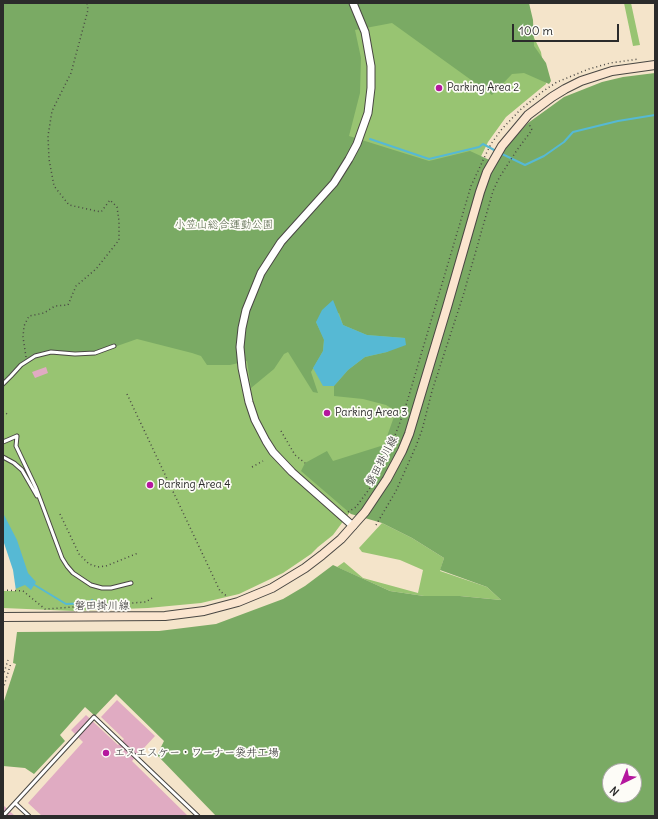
<!DOCTYPE html>
<html>
<head>
<meta charset="utf-8">
<style>
  body { margin:0 }
  #map { position:relative; width:658px; height:819px; overflow:hidden; background:#f4e4ca; font-family:Delius,sans-serif }
  canvas { display:block }
  .frame { position:absolute; inset:0; border:4px solid #2b2b2b; pointer-events:none }
  .north { position:absolute; left:602px; top:763px; width:40px; height:40px; box-sizing:border-box; background:#fdfcf7; border:1px solid #a9a8a5; border-radius:50%; rotate:223deg; font-size:11px; font-weight:700; line-height:16px; text-align:center; color:#2b2b2b }
  .north::after { content:''; display:block; margin:auto; width:14px; height:18px; background:#b5179e; clip-path:polygon(50% 0,100% 100%,50% 72%,0 100%) }
  .scale { position:absolute; left:512px; top:24px; width:107px; height:18px; box-sizing:border-box; border:2px solid #2b2b2b; border-top:0; padding-left:5px; font-size:12px; line-height:14px; white-space:nowrap; color:#2b2b2b; -webkit-text-stroke:3px #fdfcf7; paint-order:stroke }
</style>
</head>
<body>
<div id="map">
<canvas width="658" height="819"></canvas>
<div class="frame"></div>
<div class="north">N</div>
<div class="scale">100 m</div>
</div>
<script>
const ctx = document.querySelector('canvas').getContext('2d');
ctx.lineJoin = 'round';
function fill(path, color) {
  ctx.fillStyle = color;
  ctx.fill(path, 'evenodd');
}
function shape(rows) {
  const path = new Path2D();
  for (const r of rows) {
    path.moveTo(r[0], r[1]);
    for (let i = 2; i < r.length; i += 2) path.lineTo(r[i], r[i + 1]);
  }
  return path;
}
function trace(path, color, width, dash) {
  ctx.strokeStyle = color;
  ctx.lineWidth = width;
  ctx.lineCap = dash ? 'butt' : 'round';
  ctx.setLineDash(dash || []);
  ctx.stroke(path);
}
function label(font, color, halo, rows, align = 'center') {
  ctx.font = font + ' Delius,"Klee One",sans-serif';
  ctx.lineWidth = 3.5;
  ctx.setLineDash([]);
  ctx.textBaseline = 'middle';
  ctx.strokeStyle = halo;
  ctx.fillStyle = color;
  for (const [text, x, y, turn = 0] of rows) {
    ctx.save();
    ctx.translate(x, y);
    ctx.rotate((+turn || 0) * Math.PI / 180);
    ctx.textAlign = isNaN(turn) ? turn : align;
    if (halo) ctx.strokeText(text, 0, 0);
    ctx.fillText(text, 0, 0);
    ctx.restore();
  }
}
const green = shape([
  [3,3,517,3,541,52,546,84,506,117,488,142,471,177,383,455,359,500,333,535,318,547,311,554,283,573,239,594,201,603,148,608,74,611,3,608],
  [624,3,631,3,640,45,633,46],
  [382,523,412,538,444,558,440,571,487,587,501,600,460,596,424,596,390,591,337,567,344,562,363,578,418,593,423,570,400,560,362,552,359,548]
]);
const forest = shape([
  [3,3,529,3,533,20,534,46,546,63,551,81,549,84,524,73,512,74,492,95,392,23,355,30,361,58,360,93,349,136,429,161,470,151,496,163,506,147,528,123,564,97,602,82,623,77,655,73,655,816,216,816,157,755,164,741,116,694,95,716,85,707,60,735,65,741,34,774,25,768,3,766,3,704,16,664,13,663,17,632,159,631,216,624,283,599,305,586,333,565,390,591,424,596,460,596,501,600,487,587,440,570,444,558,412,538,382,523,351,514,301,471,305,463,327,451,333,461,384,445,396,411,386,405,363,399,334,396,334,386,348,370,365,357,387,352,405,338,367,335,343,325,339,313,316,322,324,339,323,351,311,372,318,393,313,392,288,352,284,354,274,369,251,388,247,361,230,365,207,365,201,356,192,353,137,339,100,352,51,351,40,352,25,361,3,383],
  [610,771,634,771,634,795,610,795]
]);
const water = shape([
  [333,300,343,325,367,335,405,338,406,345,387,352,365,357,348,370,334,386,323,386,313,368,323,351,324,340,316,322,322,310],
  [3,513,17,540,28,573,36,582,31,590,25,585,15,589,3,589]
]);
const pier = shape([
  [3,540,13,570,16,591,4,591]
]);
const stream = shape([
  [370,139,429,159,479,147,483,144,496,151],
  [500,153,525,165,544,156,564,142,573,132,618,121,655,115],
  [33,584,66,604,91,603,92,600]
]);
const building = shape([
  [46,367,48,373,35,378,32,372],
  [117,700,155,736,132,761,188,816,42,816,28,803,83,742,71,730,86,715,118,745,124,739,101,717],
  [3,805,15,816,3,816]
]);
const path = shape([
  [26,357,23,337,24,326,29,316,44,313,55,306,68,305,76,286,96,269,119,240,119,221,117,207,110,200,101,212,69,205,54,186,49,159,48,136,52,111,71,73,88,10,87,3],
  [127,394,220,591,228,597],
  [3,411,7,414],
  [281,431,295,455,305,463],
  [252,467,263,461],
  [348,512,356,507,370,488,384,462,398,428,407,402,471,186,485,156,491,144,501,130,520,110,542,92,557,82,589,69,610,63,639,59],
  [60,514,79,554,89,564,98,567,106,566,138,553,138,554],
  [376,525,396,491,416,446,422,430,432,391,463,296,493,191,499,178,517,150,532,130,529,124],
  [3,590,23,591,45,609,146,602,152,598],
  [3,662,3,661],
  [3,676,8,660],
  [3,689,11,663]
]);
const service = shape([
  [3,384,11,376,21,365,35,356,51,352,75,354,95,353,114,346],
  [17,436,16,446,36,488,62,558,67,566,73,573,91,585,102,588,111,588,131,583],
  [3,442,17,436],
  [3,457,14,463,22,470,37,496],
  [15,803,29,816],
  [3,816,94,717,198,816]
]);
const tertiary = shape([
  [353,3,365,32,371,66,371,88,368,113,357,144,349,159,334,183,281,242,261,273,246,310,242,328,240,347,242,368,249,402,255,420,266,441,273,452,292,472,353,526]
]);
const secondary = shape([
  [3,617,165,616,204,611,238,602,272,588,305,568,322,555,341,539,365,512,387,479,402,451,409,434,447,307,480,192,487,172,502,146,528,115,552,97,565,89,581,81,612,71,655,65]
]);
const markers = [
  [439,88,4,"#b5179e"],
  [327,413,4,"#b5179e"],
  [150,485,4,"#b5179e"],
  [106,753,4,"#b5179e"]
];
const poiNames = [
  ["Parking Area 2",447,88],
  ["Parking Area 3",335,413],
  ["Parking Area 4",158,485],
  ["エヌエスケー・ワーナー袋井工場",114,753]
];
const parkNames = [
  ["小笠山総合運動公園",224,225]
];
const streetNames = [
  ["磐田掛川線",382,461,-62],
  ["磐田掛川線",102,606]
];
fill(green, '#98c472');
fill(forest, '#7aaa64');
fill(water, '#56b9d4');
fill(pier, '#f4e4ca');
trace(stream, '#56b9d4', 2);
fill(building, '#e0abc2');
trace(service, '#494743', 5);
trace(tertiary, '#494743', 9);
trace(secondary, '#494743', 10);
trace(path, '#494743', 1.5, [1, 3]);
trace(service, '#fff', 3);
trace(tertiary, '#fff', 7);
trace(secondary, '#fbe5cf', 8);
for (const [x, y, r, color] of markers) {
  const dot = new Path2D();
  dot.arc(x, y, r, 0, 2 * Math.PI);
  ctx.fillStyle = color;
  ctx.fill(dot);
  trace(dot, '#fdfcf7', 1.5);
}
label('11px', '#2b2b2b', '#fdfcf7', poiNames, 'left');
label('11px', '#516144', '#fdfcf7', parkNames);
label('11px', '#2b2b2b', '#fdfcf7', streetNames);
</script>
</body>
</html>
